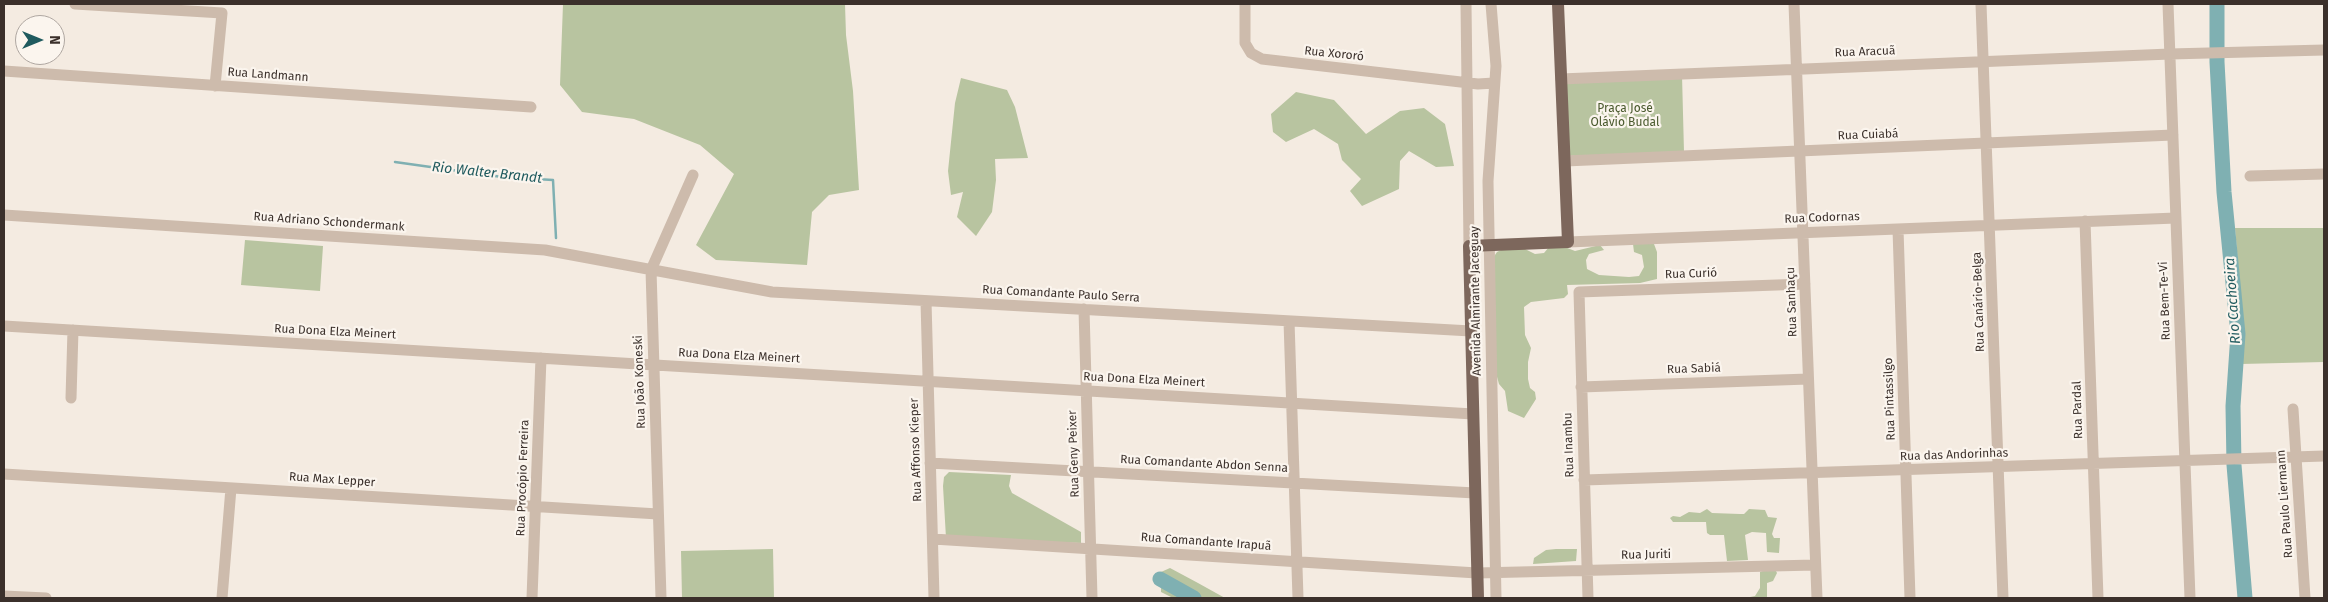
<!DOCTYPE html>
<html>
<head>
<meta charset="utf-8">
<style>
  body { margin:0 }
  #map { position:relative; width:2328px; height:602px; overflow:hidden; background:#f4ebe1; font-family:"Fira Sans",sans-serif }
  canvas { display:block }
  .frame { position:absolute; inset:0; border:5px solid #3b302b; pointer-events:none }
  .north { position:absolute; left:15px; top:15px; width:50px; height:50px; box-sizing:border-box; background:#fbf5ee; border:1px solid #aea6a0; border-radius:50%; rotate:90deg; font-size:14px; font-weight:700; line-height:20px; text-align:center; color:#3b302b }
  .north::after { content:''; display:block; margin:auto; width:18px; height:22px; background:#1f5a5e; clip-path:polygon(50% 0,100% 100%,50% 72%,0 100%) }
</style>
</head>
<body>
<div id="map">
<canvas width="2328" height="602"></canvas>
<div class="frame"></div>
<div class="north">N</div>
</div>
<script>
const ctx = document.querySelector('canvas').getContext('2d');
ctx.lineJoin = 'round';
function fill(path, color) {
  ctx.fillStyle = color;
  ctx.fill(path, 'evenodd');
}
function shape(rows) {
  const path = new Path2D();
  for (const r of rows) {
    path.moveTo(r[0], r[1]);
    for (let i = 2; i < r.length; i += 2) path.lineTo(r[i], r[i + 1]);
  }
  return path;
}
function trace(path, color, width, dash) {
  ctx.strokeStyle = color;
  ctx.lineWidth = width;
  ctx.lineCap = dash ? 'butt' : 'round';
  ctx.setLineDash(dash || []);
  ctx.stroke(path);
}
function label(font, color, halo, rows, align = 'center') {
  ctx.font = font + ' "Fira Sans",sans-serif';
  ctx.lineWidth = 4.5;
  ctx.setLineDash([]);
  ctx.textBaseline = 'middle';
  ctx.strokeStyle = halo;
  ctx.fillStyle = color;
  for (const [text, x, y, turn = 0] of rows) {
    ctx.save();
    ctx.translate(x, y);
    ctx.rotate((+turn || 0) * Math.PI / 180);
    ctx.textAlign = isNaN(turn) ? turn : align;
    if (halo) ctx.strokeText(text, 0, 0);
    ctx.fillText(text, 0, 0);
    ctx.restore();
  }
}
const green = shape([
  [563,4,845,4,846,35,853,91,859,190,829,195,812,212,807,265,716,260,696,245,734,174,700,145,634,119,582,112,560,85],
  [1682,75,1684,152,1568,156,1565,80],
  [961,78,1007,90,1015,107,1028,158,995,159,996,180,992,212,976,236,957,217,963,192,951,195,948,171,955,103],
  [1296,92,1334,100,1366,134,1400,111,1424,108,1445,124,1454,166,1436,167,1409,151,1400,161,1399,189,1362,206,1350,191,1361,179,1342,160,1338,144,1314,129,1286,142,1273,132,1271,114],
  [2235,228,2324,228,2324,362,2241,364,2244,333],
  [245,240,323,246,320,291,241,285],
  [1557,244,1575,251,1600,245,1604,250,1589,254,1586,260,1587,269,1599,275,1629,277,1639,276,1644,267,1642,255,1634,252,1633,244,1654,244,1657,252,1657,279,1640,283,1567,285,1568,294,1564,298,1531,302,1524,307,1525,335,1531,348,1528,362,1528,379,1530,388,1535,392,1536,399,1524,418,1508,411,1505,391,1499,384,1494,366,1493,258,1497,252,1507,247,1521,247,1535,254,1544,253,1549,247],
  [949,472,1011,475,1009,486,1012,493,1081,532,1081,543,946,538,943,486,944,477],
  [1707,509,1712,513,1740,514,1744,514,1749,509,1765,510,1768,517,1777,518,1772,534,1774,538,1780,538,1779,553,1767,552,1766,533,1752,532,1745,535,1748,560,1727,561,1724,535,1710,535,1707,533,1706,522,1673,522,1670,518,1673,516,1680,517,1689,512,1700,513],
  [773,549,774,598,682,598,681,551],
  [1556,549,1577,549,1576,561,1533,564,1534,558,1546,550],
  [1774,567,1777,573,1773,581,1767,583,1767,598,1745,598,1755,596,1760,588,1760,572],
  [1170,568,1198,583,1225,598,1173,598,1161,592,1161,572]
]);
const stream = shape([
  [395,162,502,177,553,180,556,238]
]);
const river = shape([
  [2217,4,2217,62,2224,192,2238,334,2233,406,2234,465,2245,598],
  [1160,579,1194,598]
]);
const minor = shape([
  [75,4,222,13,215,86],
  [1245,4,1245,43,1251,53,1262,59,1478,84,1494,83],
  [1466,4,1469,246],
  [1491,4,1496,66,1488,181,1496,598],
  [1794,4,1817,598],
  [1981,4,2003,598],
  [2168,4,2190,598],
  [4,71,531,107],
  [1561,79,2170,54,2324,50],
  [1565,161,2173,135],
  [2250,176,2324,174],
  [4,215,545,250,772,292,1471,331],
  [2085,221,2098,598],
  [1898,229,1910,598],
  [1568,242,2176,218],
  [926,301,934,598],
  [1084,309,1092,598],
  [1289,321,1298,598],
  [4,326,1473,414],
  [1581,387,1808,379],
  [71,398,73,330],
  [2293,409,2305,598],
  [930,463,1475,493],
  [4,474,658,514],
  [1584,480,2324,456],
  [933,539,1477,573,1815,565],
  [4,596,46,598],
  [222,598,231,488],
  [532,598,541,358],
  [661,598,651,270,693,175],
  [1588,598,1579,292,1805,284]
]);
const major = shape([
  [1478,598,1469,246,1568,242,1558,4]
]);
const streetNames = [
  ["Rua Aracuã",1865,52,-2],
  ["Rua Xororó",1334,54,6],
  ["Rua Landmann",268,75,4],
  ["Rua Cuiabá",1868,135,-2],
  ["Rua Codornas",1822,218,-2],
  ["Rua Adriano Schondermank",329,222,4],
  ["Rua Curió",1691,274,-2],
  ["Rua Comandante Paulo Serra",1061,294,3],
  ["Avenida Almirante Jaceguay",1476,301,-91],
  ["Rua Bem-Te-Vi",2165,301,-92],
  ["Rua Sanhaçu",1792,302,-92],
  ["Rua Canário-Belga",1979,302,-92],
  ["Rua Dona Elza Meinert",335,332,3],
  ["Rua Dona Elza Meinert",739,356,3],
  ["Rua Sabiá",1694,369,-2],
  ["Rua Dona Elza Meinert",1144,380,3],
  ["Rua João Koneski",640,382,-92],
  ["Rua Pintassilgo",1890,399,-92],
  ["Rua Pardal",2078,410,-92],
  ["Rua Inambu",1569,445,-92],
  ["Rua Affonso Kieper",916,450,-92],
  ["Rua Geny Peixer",1074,454,-92],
  ["Rua das Andorinhas",1954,455,-2],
  ["Rua Comandante Abdon Senna",1204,464,3],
  ["Rua Procópio Ferreira",523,478,-88],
  ["Rua Max Lepper",332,480,4],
  ["Rua Paulo Liermann",2285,504,-94],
  ["Rua Comandante Irapuã",1206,542,4],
  ["Rua Juriti",1646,555,-1]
];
const parkNames = [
  ["Praça José",1625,109],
  ["Olávio Budal",1625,123]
];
const waterNames = [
  ["Rio Walter Brandt",487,173,6],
  ["Rio Cachoeira",2233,301,-94]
];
fill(green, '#b8c4a0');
trace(stream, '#7fb0b2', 2.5);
trace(river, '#7fb0b2', 15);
trace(minor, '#cdbbac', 11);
trace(major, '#7d675c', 12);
label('12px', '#3b302b', '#fbf5ee', streetNames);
label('12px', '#4a5a2e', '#fbf5ee', parkNames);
label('italic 14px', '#1f5a5e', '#fbf5ee', waterNames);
</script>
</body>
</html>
